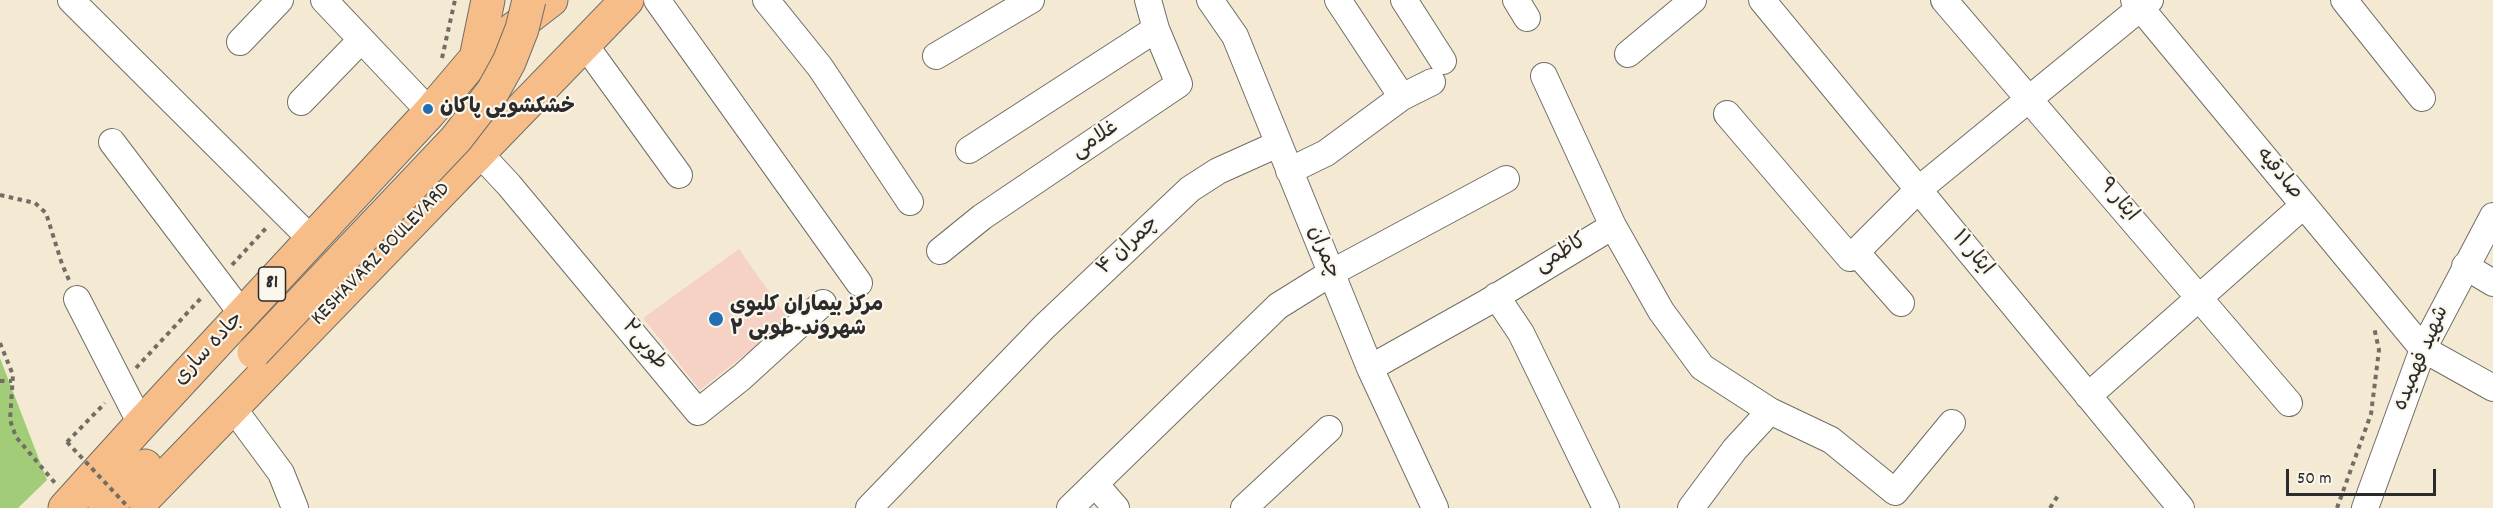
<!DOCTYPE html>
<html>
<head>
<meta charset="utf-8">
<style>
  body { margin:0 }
  #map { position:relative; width:2493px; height:508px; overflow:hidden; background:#f4ead3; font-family:Dekko,sans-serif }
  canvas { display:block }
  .scale { position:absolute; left:2286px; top:469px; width:150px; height:27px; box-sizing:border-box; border:3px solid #2b2b2b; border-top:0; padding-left:8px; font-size:18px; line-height:21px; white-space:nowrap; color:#2b2b2b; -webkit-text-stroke:4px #fbf7ec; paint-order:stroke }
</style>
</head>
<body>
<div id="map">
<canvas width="2493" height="508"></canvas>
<div class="scale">50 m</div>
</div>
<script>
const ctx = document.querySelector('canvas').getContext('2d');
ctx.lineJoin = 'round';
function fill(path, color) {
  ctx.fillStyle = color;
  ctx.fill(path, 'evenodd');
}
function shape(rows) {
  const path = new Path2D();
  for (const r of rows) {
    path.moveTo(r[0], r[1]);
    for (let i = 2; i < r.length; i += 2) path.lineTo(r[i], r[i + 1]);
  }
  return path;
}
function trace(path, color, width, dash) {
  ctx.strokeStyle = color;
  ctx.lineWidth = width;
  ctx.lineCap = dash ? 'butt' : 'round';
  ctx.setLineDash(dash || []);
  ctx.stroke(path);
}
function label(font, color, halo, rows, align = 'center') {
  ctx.font = font + ' Dekko,"Playpen Sans Arabic",sans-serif';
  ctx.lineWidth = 4.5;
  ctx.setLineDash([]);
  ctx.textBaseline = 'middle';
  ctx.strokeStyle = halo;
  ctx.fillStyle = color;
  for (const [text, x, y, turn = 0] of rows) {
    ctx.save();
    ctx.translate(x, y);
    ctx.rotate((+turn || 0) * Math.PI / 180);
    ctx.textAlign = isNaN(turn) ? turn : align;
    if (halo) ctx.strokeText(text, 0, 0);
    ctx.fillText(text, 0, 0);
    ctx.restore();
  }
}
const built = shape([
  [739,249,789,320,700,390,643,318]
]);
const green = shape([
  [0,358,47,480,18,508,0,508]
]);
const path = shape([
  [442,58,455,0],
  [0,195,35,203,46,213,62,264,69,280],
  [232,265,268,226],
  [0,343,13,375,10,420,16,437,55,483],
  [136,368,202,297],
  [0,381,12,381],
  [67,442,105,403],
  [2050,508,2059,494],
  [2337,508,2371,414,2379,350,2374,327]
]);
const minor = shape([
  [71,0,312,240],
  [324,0,430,112],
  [657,0,859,283],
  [766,0,820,67,910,202],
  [1210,0,1235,36,1370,368,1435,508],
  [1404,0,1443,61],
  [1516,0,1527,18],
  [1762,0,2181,508],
  [1944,0,2289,403],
  [2134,0,2423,349,2493,388],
  [2344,0,2422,98],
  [240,42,280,0],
  [585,45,679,175],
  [1628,54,1693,0],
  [936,56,1031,0],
  [1402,97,1432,82],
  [301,102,361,40],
  [1727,114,1850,258,1918,190,2150,0],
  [112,142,243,315],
  [969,150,1156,29],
  [480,154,509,185,698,412,742,377,823,303],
  [1289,171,1326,153,1402,97,1338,0],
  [1613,226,1661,311,1702,367,1770,411,1831,440,1895,492,1952,423],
  [940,251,982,217,1179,84,1156,29,1148,0],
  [1856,252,1901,303],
  [2465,266,2493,283],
  [1496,296,1521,333,1606,508],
  [77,299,141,424],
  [1370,368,1486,303,1613,226,1544,76],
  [2088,396,2304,205],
  [233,408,281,473,295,508],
  [1095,484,1116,508],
  [869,508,1044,327,1190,189,1218,171,1278,144],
  [1070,508,1278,306,1331,273,1506,179],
  [1244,508,1329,429],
  [1691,508,1735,449,1770,411],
  [2365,508,2423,349,2493,216]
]);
const major = shape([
  [476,58,551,0]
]);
const highway = shape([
  [65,508,141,424,430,112,476,58,488,0],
  [105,508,145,466],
  [135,508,627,0]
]);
const pathBridge = shape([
  [67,442,129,508]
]);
const highwayBridge = shape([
  [254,352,456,139,493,91,509,62,522,29,529,0]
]);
const markers = [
  [428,109,6,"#1f6fb2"],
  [716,319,8,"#1f6fb2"]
];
const shields = [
  [272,284,27]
];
const shieldNames = [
  ["81",272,284]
];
const poiNames = [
  ["خشکشویی پاکان",440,109],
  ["مرکز بیماران کلیوی",730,307],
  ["شهروند-طوبی ۲",730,331]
];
const streetNames = [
  ["غلامی",1096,141,-34],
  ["صادقیه",2278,175,50],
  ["ایثار ۹",2117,201,50],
  ["چمران ۴",1129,247,-43],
  ["چمران",1322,253,68],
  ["ایثار ۱۱",1971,254,50],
  ["KESHAVARZ BOULEVARD",382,255,-46],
  ["کاظمی",1562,255,-31],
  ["طوبی۲",643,346,50],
  ["جاده ساری",210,350,-47],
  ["شهید فهمیده",2423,359,-67]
];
fill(built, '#f6d2c4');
fill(green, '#a3cc78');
trace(minor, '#716e66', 28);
trace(major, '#716e66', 35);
trace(highway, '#716e66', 35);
trace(path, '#716e66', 4, [4.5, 4.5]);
trace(minor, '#fff', 26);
trace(major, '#f7bd88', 33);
trace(highway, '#f7bd88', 33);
trace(highwayBridge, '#716e66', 35, []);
trace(pathBridge, '#716e66', 4, [4.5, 4.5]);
trace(highwayBridge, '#f7bd88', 33);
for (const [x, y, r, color] of markers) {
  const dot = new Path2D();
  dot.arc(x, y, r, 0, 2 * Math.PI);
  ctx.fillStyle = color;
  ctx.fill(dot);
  trace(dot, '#fbf7ec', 2);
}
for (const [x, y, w] of shields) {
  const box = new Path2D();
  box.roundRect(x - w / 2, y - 17, w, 34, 4.5);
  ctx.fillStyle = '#fbf7ec';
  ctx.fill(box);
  trace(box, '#2b2b2b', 1.5);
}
label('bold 20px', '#2b2b2b', null, shieldNames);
label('bold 21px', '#2b2b2b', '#fbf7ec', poiNames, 'left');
label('21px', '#2b2b2b', '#fbf7ec', streetNames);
</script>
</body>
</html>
